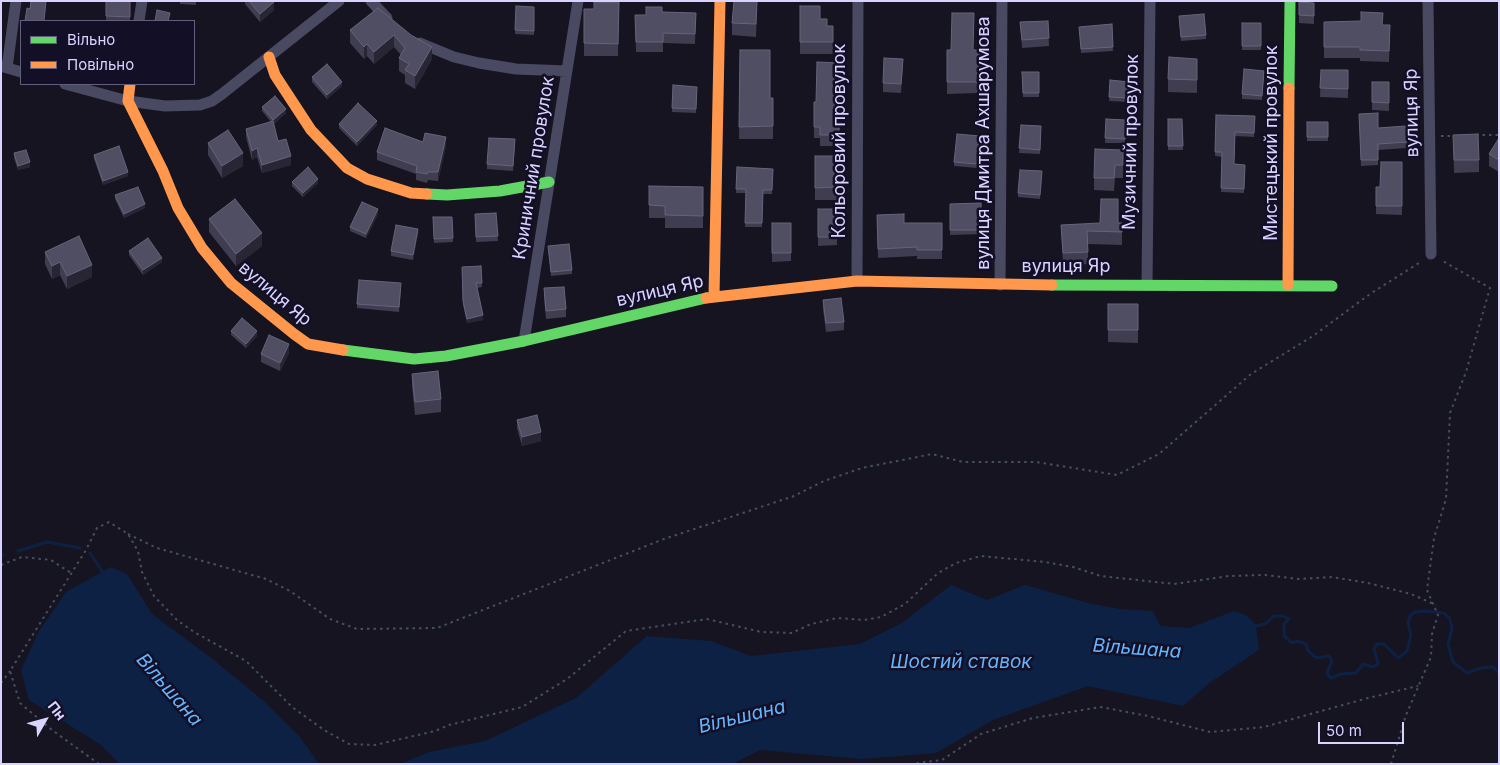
<!DOCTYPE html>
<html>
<head>
<meta charset="utf-8">
<style>
  body { margin:0 }
  #map { position:relative; width:1500px; height:765px; overflow:hidden; background:#161421; font-family:Inter,sans-serif }
  canvas { display:block }
  .frame { position:absolute; inset:0; border:2px solid #d9d4ff; pointer-events:none }
  .legend { position:absolute; left:20px; top:20px; width:175px; height:65px; box-sizing:border-box; background:#130f26; border:1px solid #625e7d; margin:0; padding:6px 9px; list-style:none; font-size:15px; color:#d9d4ff }
  .legend li { display:flex; align-items:center; gap:10px; height:25px }
  .legend b { width:25px; border:1px solid #625e7d }
  .north { position:absolute; left:20px; top:695px; width:50px; height:50px; -webkit-text-stroke:4px #130f26; paint-order:stroke; rotate:52deg; font-size:14px; font-weight:700; line-height:20px; text-align:center; color:#d9d4ff }
  .north::after { content:''; display:block; margin:auto; width:18px; height:22px; background:#d9d4ff; clip-path:polygon(50% 0,100% 100%,50% 72%,0 100%) }
  .scale { position:absolute; left:1318px; top:722px; width:86px; height:22px; box-sizing:border-box; border:2px solid #d9d4ff; border-top:0; padding-left:6px; font-size:15px; line-height:18px; white-space:nowrap; color:#d9d4ff; -webkit-text-stroke:4px #130f26; paint-order:stroke }
</style>
</head>
<body>
<div id="map">
<canvas width="1500" height="765"></canvas>
<div class="frame"></div>
<ul class="legend">
<li><b style="height:6px;background:#63d668"></b>Вільно</li>
<li><b style="height:6px;background:#ff974d"></b>Повільно</li>
</ul>
<div class="north">Пн</div>
<div class="scale">50 m</div>
</div>
<script>
const ctx = document.querySelector('canvas').getContext('2d');
ctx.lineJoin = 'round';
function fill(path, color) {
  ctx.fillStyle = color;
  ctx.fill(path, 'evenodd');
}
function shape(rows) {
  const path = new Path2D();
  for (const r of rows) {
    path.moveTo(r[0], r[1]);
    for (let i = 2; i < r.length; i += 2) path.lineTo(r[i], r[i + 1]);
  }
  return path;
}
function trace(path, color, width, dash) {
  ctx.strokeStyle = color;
  ctx.lineWidth = width;
  ctx.lineCap = dash ? 'butt' : 'round';
  ctx.setLineDash(dash || []);
  ctx.stroke(path);
}
function label(font, color, halo, rows, align = 'center') {
  ctx.font = font + ' Inter,sans-serif';
  ctx.lineWidth = 5;
  ctx.setLineDash([]);
  ctx.textBaseline = 'middle';
  ctx.strokeStyle = halo;
  ctx.fillStyle = color;
  for (const [text, x, y, turn = 0] of rows) {
    ctx.save();
    ctx.translate(x, y);
    ctx.rotate((+turn || 0) * Math.PI / 180);
    ctx.textAlign = isNaN(turn) ? turn : align;
    if (halo) ctx.strokeText(text, 0, 0);
    ctx.fillText(text, 0, 0);
    ctx.restore();
  }
}
const water = shape([
  [111,567,127,574,152,614,214,660,265,702,300,737,319,764,120,764,101,745,29,700,21,670,39,631,66,592],
  [951,585,987,600,1025,585,1088,603,1120,609,1153,611,1160,626,1189,628,1234,611,1246,615,1256,625,1259,650,1208,684,1183,706,1088,686,993,720,936,753,862,759,760,750,732,764,400,764,429,752,485,741,576,698,647,636,711,641,751,656,860,644,902,623]
]);
const stream = shape([
  [18,551,47,542,80,548],
  [90,553,104,574],
  [1,555,3,555],
  [1255,626,1265,624,1274,616,1283,616,1289,619,1284,624,1284,636,1292,643,1297,641,1306,644,1308,651,1317,658,1329,656,1332,661,1327,673,1331,678,1341,674,1356,673,1363,664,1373,667,1378,664,1374,648,1377,644,1384,644,1398,658,1407,651,1411,635,1408,623,1410,616,1415,612,1424,611,1444,613,1450,619,1452,629,1448,644,1453,662,1467,673,1481,668,1493,667,1499,673]
]);
const path = shape([
  [1476,135,1499,135],
  [1441,136,1454,136],
  [128,534,157,548,266,579,290,591,330,619,357,629,437,628,664,539,794,496,824,481,862,468,932,454,963,462,1036,462,1117,475,1159,454,1251,374,1313,336,1370,294,1422,261],
  [1,565,22,557,51,560,71,573],
  [1,683,10,671],
  [99,764,52,730,20,703,10,671,86,550,97,528,109,522,128,534,138,551,142,572,154,596,177,620,194,632,246,661,292,707,324,730,349,744,375,745,435,731,449,725,522,707,567,679,626,631,707,619,761,632,792,633,811,624,837,618,864,620,881,617,905,604,938,573,956,563,981,556,1045,562,1073,567,1101,576,1174,584,1229,576,1265,575,1298,579,1332,577,1368,583,1411,594,1436,605],
  [910,764,942,760,981,734,1033,718,1101,707,1148,716,1210,732,1264,727,1368,698,1418,686],
  [1391,764,1406,715,1431,657,1432,634,1438,615,1427,590,1434,538,1446,499,1450,413,1466,372,1490,288,1441,260]
]);
const street = shape([
  [371,1,387,18],
  [1428,1,1431,254],
  [139,21,142,1],
  [420,43,454,57,479,63,516,69,567,71],
  [1,66,21,72],
  [7,68,16,1],
  [65,84,128,101,165,106,200,105,212,101,222,94,339,1],
  [857,281,858,1],
  [1147,284,1150,1],
  [1000,285,1002,1],
  [524,341,578,1]
]);
const fast = shape([
  [1289,88,1290,1],
  [427,194,447,195,500,191,549,182],
  [1052,285,1332,286],
  [343,350,414,359,446,356,524,341,706,298]
]);
const slow = shape([
  [269,57,275,75,311,130,347,168,367,179,411,193,427,194],
  [130,84,128,101,163,171,178,208,202,248,231,283,294,334,308,344,343,350],
  [1288,285,1289,88],
  [714,296,720,1],
  [706,298,857,281,1052,285]
]);
const wall = shape([
  [106,1,130,1,130,21,106,21],
  [180,1,196,1,196,5,180,4],
  [245,1,273,1,274,10,260,22,245,4],
  [619,2,618,56,584,56,584,9,594,9],
  [1299,2,1314,3,1314,24,1299,23],
  [516,6,534,7,534,35,515,34],
  [800,6,820,19,827,26,833,26,833,54,800,54],
  [378,8,432,59,415,89,405,83,405,75,399,71,399,58,401,55,394,47,374,64,367,56,364,59,350,43,350,30],
  [757,10,756,37,732,35,732,23],
  [662,12,696,13,695,44,663,43,663,52,636,52,635,15,646,15],
  [1048,21,1049,46,1022,48,1020,22],
  [1179,21,1206,35,1206,39,1181,41],
  [1324,22,1383,25,1390,36,1389,62,1360,61,1360,58,1324,58],
  [1242,23,1261,23,1261,50,1242,50],
  [1112,24,1113,51,1081,53,1079,27],
  [740,50,770,98,773,98,773,139,739,139],
  [947,50,986,50,986,81,978,81,978,93,947,94],
  [840,63,839,146,820,146,820,138,814,138,814,102,816,102],
  [903,67,901,93,883,92,883,83],
  [1321,70,1348,70,1348,98,1320,97],
  [1197,71,1197,93,1168,92,1168,79],
  [1264,71,1262,100,1242,99,1242,94],
  [1022,72,1039,72,1039,97,1023,97],
  [312,77,342,86,327,99,312,82],
  [1110,80,1129,82,1128,102,1109,101],
  [1372,82,1389,82,1389,111,1372,110],
  [673,85,697,87,696,113,672,112],
  [262,107,286,113,274,124,278,141,291,165,262,173,257,157,252,160,246,137,246,129,271,122,262,111],
  [1359,114,1378,128,1406,126,1407,148,1378,150,1378,165,1361,166],
  [1216,115,1255,116,1254,137,1235,136,1234,164,1245,165,1244,193,1221,192,1222,157,1215,156],
  [1106,119,1126,120,1125,143,1105,143],
  [1168,119,1182,119,1183,150,1168,150],
  [1307,122,1328,122,1328,141,1307,141],
  [339,124,377,125,357,146,339,128],
  [1021,125,1041,126,1040,154,1019,153],
  [1453,135,1479,160,1479,172,1454,173],
  [1499,138,1499,172,1489,166,1489,154],
  [980,140,977,168,954,166,954,162],
  [423,142,446,146,438,181,428,180,427,183,416,180,416,174,377,160,377,152],
  [208,143,243,166,222,178,208,155],
  [515,144,513,171,487,169,487,164],
  [1123,150,1123,178,1115,178,1114,191,1094,190,1094,178],
  [14,153,30,167,18,170,14,158],
  [94,155,128,176,103,185,94,159],
  [815,156,837,156,837,200,815,200],
  [1402,162,1402,215,1376,214,1376,187,1380,187],
  [737,167,773,169,772,194,763,194,762,227,745,227,746,193,736,193],
  [1042,176,1040,199,1018,197,1018,193],
  [292,182,318,183,303,197,292,186],
  [649,186,703,187,703,228,665,228,665,218,649,218],
  [115,195,145,208,124,218,115,199],
  [981,203,982,234,950,235,950,204],
  [818,209,837,209,837,245,818,246],
  [496,213,498,241,476,242,475,214],
  [378,214,366,238,350,231,350,227],
  [877,215,904,223,942,223,942,259,917,259,917,256,878,258],
  [433,217,452,217,453,242,434,243],
  [209,219,262,246,236,266,209,232],
  [772,223,791,223,791,261,772,262],
  [1122,223,1122,245,1088,244,1088,264,1063,266,1061,225],
  [418,233,413,260,391,256,391,251],
  [548,246,572,270,572,274,551,276],
  [129,251,162,262,143,275,129,255],
  [45,252,92,277,67,289,60,275,52,279,45,264],
  [481,266,482,287,477,288,483,320,467,323,463,305,462,267],
  [401,288,399,312,357,308,357,304],
  [544,288,566,309,566,317,546,319,544,297],
  [823,300,844,322,844,330,826,332,823,309],
  [1108,304,1138,304,1138,343,1108,342],
  [231,331,257,336,246,348,231,335],
  [289,353,280,371,261,362,261,354],
  [412,374,441,399,441,412,415,415,412,386],
  [517,420,541,441,522,446,517,428]
]);
const shadedWall = shape([
  [757,1,757,10,756,37,756,24],
  [274,2,274,10,260,22,260,14],
  [394,35,394,47,374,64,374,52],
  [367,44,367,56,364,59,364,47],
  [432,47,432,59,415,89,415,76],
  [342,82,342,86,327,99,327,95],
  [286,109,286,113,273,125,273,120],
  [377,121,377,125,357,146,357,142],
  [446,137,446,146,438,181,438,172],
  [257,148,257,157,252,160,252,151],
  [243,153,243,166,222,178,222,166],
  [291,156,291,165,262,173,262,165],
  [30,162,30,167,18,170,18,166],
  [128,172,128,176,103,185,103,181],
  [318,179,318,183,303,197,303,193],
  [145,204,145,208,124,218,124,214],
  [378,209,378,214,366,238,366,234],
  [418,229,418,233,413,260,413,255],
  [262,233,262,246,236,266,236,254],
  [162,258,162,262,143,275,143,270],
  [60,262,60,275,52,279,52,266],
  [92,265,92,277,67,289,67,276],
  [483,315,483,320,467,323,467,319],
  [257,331,257,336,246,348,246,344],
  [289,344,289,353,280,371,280,363],
  [541,432,541,441,522,446,522,437]
]);
const building = shape([
  [31,1,46,1,44,21,25,21,27,8,30,9,31,1],
  [106,1,130,1,130,17,106,16,106,1],
  [249,1,273,1,274,2,260,14,249,1],
  [734,1,757,1,756,24,732,23,734,1],
  [594,2,619,2,618,44,584,43,584,9,594,9,594,2],
  [1299,2,1314,3,1314,16,1299,15,1299,2],
  [516,6,534,7,534,31,515,30,516,6],
  [800,6,820,6,820,19,827,19,827,26,833,26,833,42,800,42,800,6],
  [646,7,662,7,662,12,696,13,695,34,663,33,663,42,636,42,635,15,646,15,646,7],
  [378,8,411,35,432,47,415,76,405,70,409,64,399,58,405,48,394,35,374,52,367,44,364,47,350,30,378,8],
  [157,10,170,13,168,21,155,21,157,10],
  [1361,12,1383,13,1382,25,1390,25,1389,51,1360,50,1360,47,1324,47,1324,22,1361,21,1361,12],
  [952,13,974,13,973,50,986,50,986,70,978,70,978,82,947,82,947,50,951,50,952,13],
  [1204,14,1206,35,1181,37,1179,16,1204,14],
  [1048,21,1049,38,1022,40,1020,22,1048,21],
  [1242,23,1261,23,1261,46,1242,46,1242,23],
  [1112,24,1113,47,1081,49,1079,27,1112,24],
  [740,50,770,50,770,98,773,98,773,126,739,127,740,50],
  [1169,57,1197,59,1197,80,1168,79,1169,57],
  [884,58,903,59,901,84,883,83,884,58],
  [817,62,840,63,839,135,820,135,820,127,814,127,814,102,816,102,817,62],
  [327,64,342,82,327,95,312,77,327,64],
  [1244,69,1264,71,1262,96,1242,94,1244,69],
  [1321,70,1348,70,1348,89,1320,88,1321,70],
  [1022,72,1039,72,1039,93,1023,93,1022,72],
  [1110,80,1129,82,1128,98,1109,97,1110,80],
  [1372,82,1389,82,1389,103,1372,102,1372,82],
  [673,85,697,87,696,109,672,108,673,85],
  [275,96,286,109,273,120,262,107,275,96],
  [358,103,377,121,357,142,339,124,358,103],
  [1378,113,1378,128,1406,126,1407,142,1378,144,1378,160,1361,160,1359,114,1378,113],
  [1216,115,1255,116,1254,133,1235,132,1234,164,1245,165,1244,189,1221,188,1222,152,1215,152,1216,115],
  [1106,119,1126,120,1125,139,1105,138,1106,119],
  [1168,119,1182,119,1183,146,1168,146,1168,119],
  [273,121,278,141,286,139,291,156,262,165,257,148,252,151,246,129,273,121],
  [1307,122,1328,122,1328,137,1307,137,1307,122],
  [1021,125,1041,126,1040,150,1019,148,1021,125],
  [385,128,423,142,425,133,446,137,438,172,428,172,427,174,416,172,417,166,377,152,385,128],
  [228,130,243,153,222,166,208,143,228,130],
  [957,134,980,136,977,164,954,162,957,134],
  [1478,134,1479,160,1454,160,1453,135,1478,134],
  [489,138,515,139,513,166,487,164,489,138],
  [1499,138,1499,160,1489,154,1499,138],
  [119,146,128,172,103,181,94,155,119,146],
  [1095,149,1123,150,1123,165,1115,165,1114,178,1094,178,1095,149],
  [26,150,30,162,18,166,14,153,26,150],
  [815,156,837,156,837,187,815,188,815,156],
  [1381,162,1402,162,1402,206,1376,206,1376,187,1380,187,1381,162],
  [308,167,318,179,303,193,292,182,308,167],
  [737,167,773,169,772,190,763,190,762,223,745,223,746,189,736,189,737,167],
  [1020,170,1042,171,1040,195,1018,193,1020,170],
  [649,186,703,187,703,216,665,215,665,206,649,205,649,186],
  [138,187,145,204,124,214,115,195,138,187],
  [235,199,262,233,236,254,209,219,235,199],
  [1101,199,1118,199,1118,223,1122,223,1122,232,1087,231,1088,252,1063,253,1061,225,1100,223,1101,199],
  [362,202,378,209,366,234,350,227,362,202],
  [981,203,982,230,950,230,950,204,981,203],
  [818,209,837,209,837,237,818,237,818,209],
  [496,213,498,236,476,237,475,214,496,213],
  [904,214,904,223,942,223,942,250,917,250,917,247,878,249,877,215,904,214],
  [433,217,452,217,453,238,434,239,433,217],
  [772,223,791,223,791,253,772,253,772,223],
  [396,225,418,229,413,255,391,251,396,225],
  [79,236,92,265,67,276,60,262,52,266,45,252,79,236],
  [148,238,162,258,143,270,129,251,148,238],
  [569,244,572,270,551,272,548,246,569,244],
  [481,266,482,283,476,283,483,315,467,319,463,301,462,267,481,266],
  [359,280,401,283,399,307,357,304,359,280],
  [564,287,566,309,546,311,544,288,564,287],
  [841,298,844,322,826,323,823,300,841,298],
  [1108,304,1138,304,1138,330,1108,330,1108,304],
  [242,318,257,331,246,344,231,331,242,318],
  [269,335,289,344,280,363,261,354,269,335],
  [438,371,441,399,415,402,412,374,438,371],
  [537,415,541,432,522,437,517,420,537,415]
]);
const streetNames = [
  ["вулиця Яр",1412,113,-91],
  ["Кольоровий провулок",840,141,-90],
  ["Музичний провулок",1131,142,-89],
  ["вулиця Дмитра Ахшарумова",984,143,-90],
  ["Мистецький провулок",1272,143,-90],
  ["Криничний провулок",534,168,-81],
  ["вулиця Яр",1066,267],
  ["вулиця Яр",660,291,-13],
  ["вулиця Яр",275,294,40]
];
const waterNames = [
  ["Вільшана",1137,649,4],
  ["Шостий ставок",961,662],
  ["Вільшана",169,690,49],
  ["Вільшана",742,717,-14]
];
fill(water, '#0d2144');
trace(stream, '#0d2144', 3);
trace(path, '#44505f', 2, [2.5, 4]);
trace(street, '#4a4962', 11);
trace(fast, '#63d668', 11);
trace(slow, '#ff974d', 11);
fill(wall, '#403d50');
fill(shadedWall, '#282635');
fill(building, '#504e63');
trace(building, '#66637b', 1);
label('18px', '#d9d4ff', '#130f26', streetNames);
label('italic 19px', '#62b6ff', '#130f26', waterNames);
</script>
</body>
</html>
